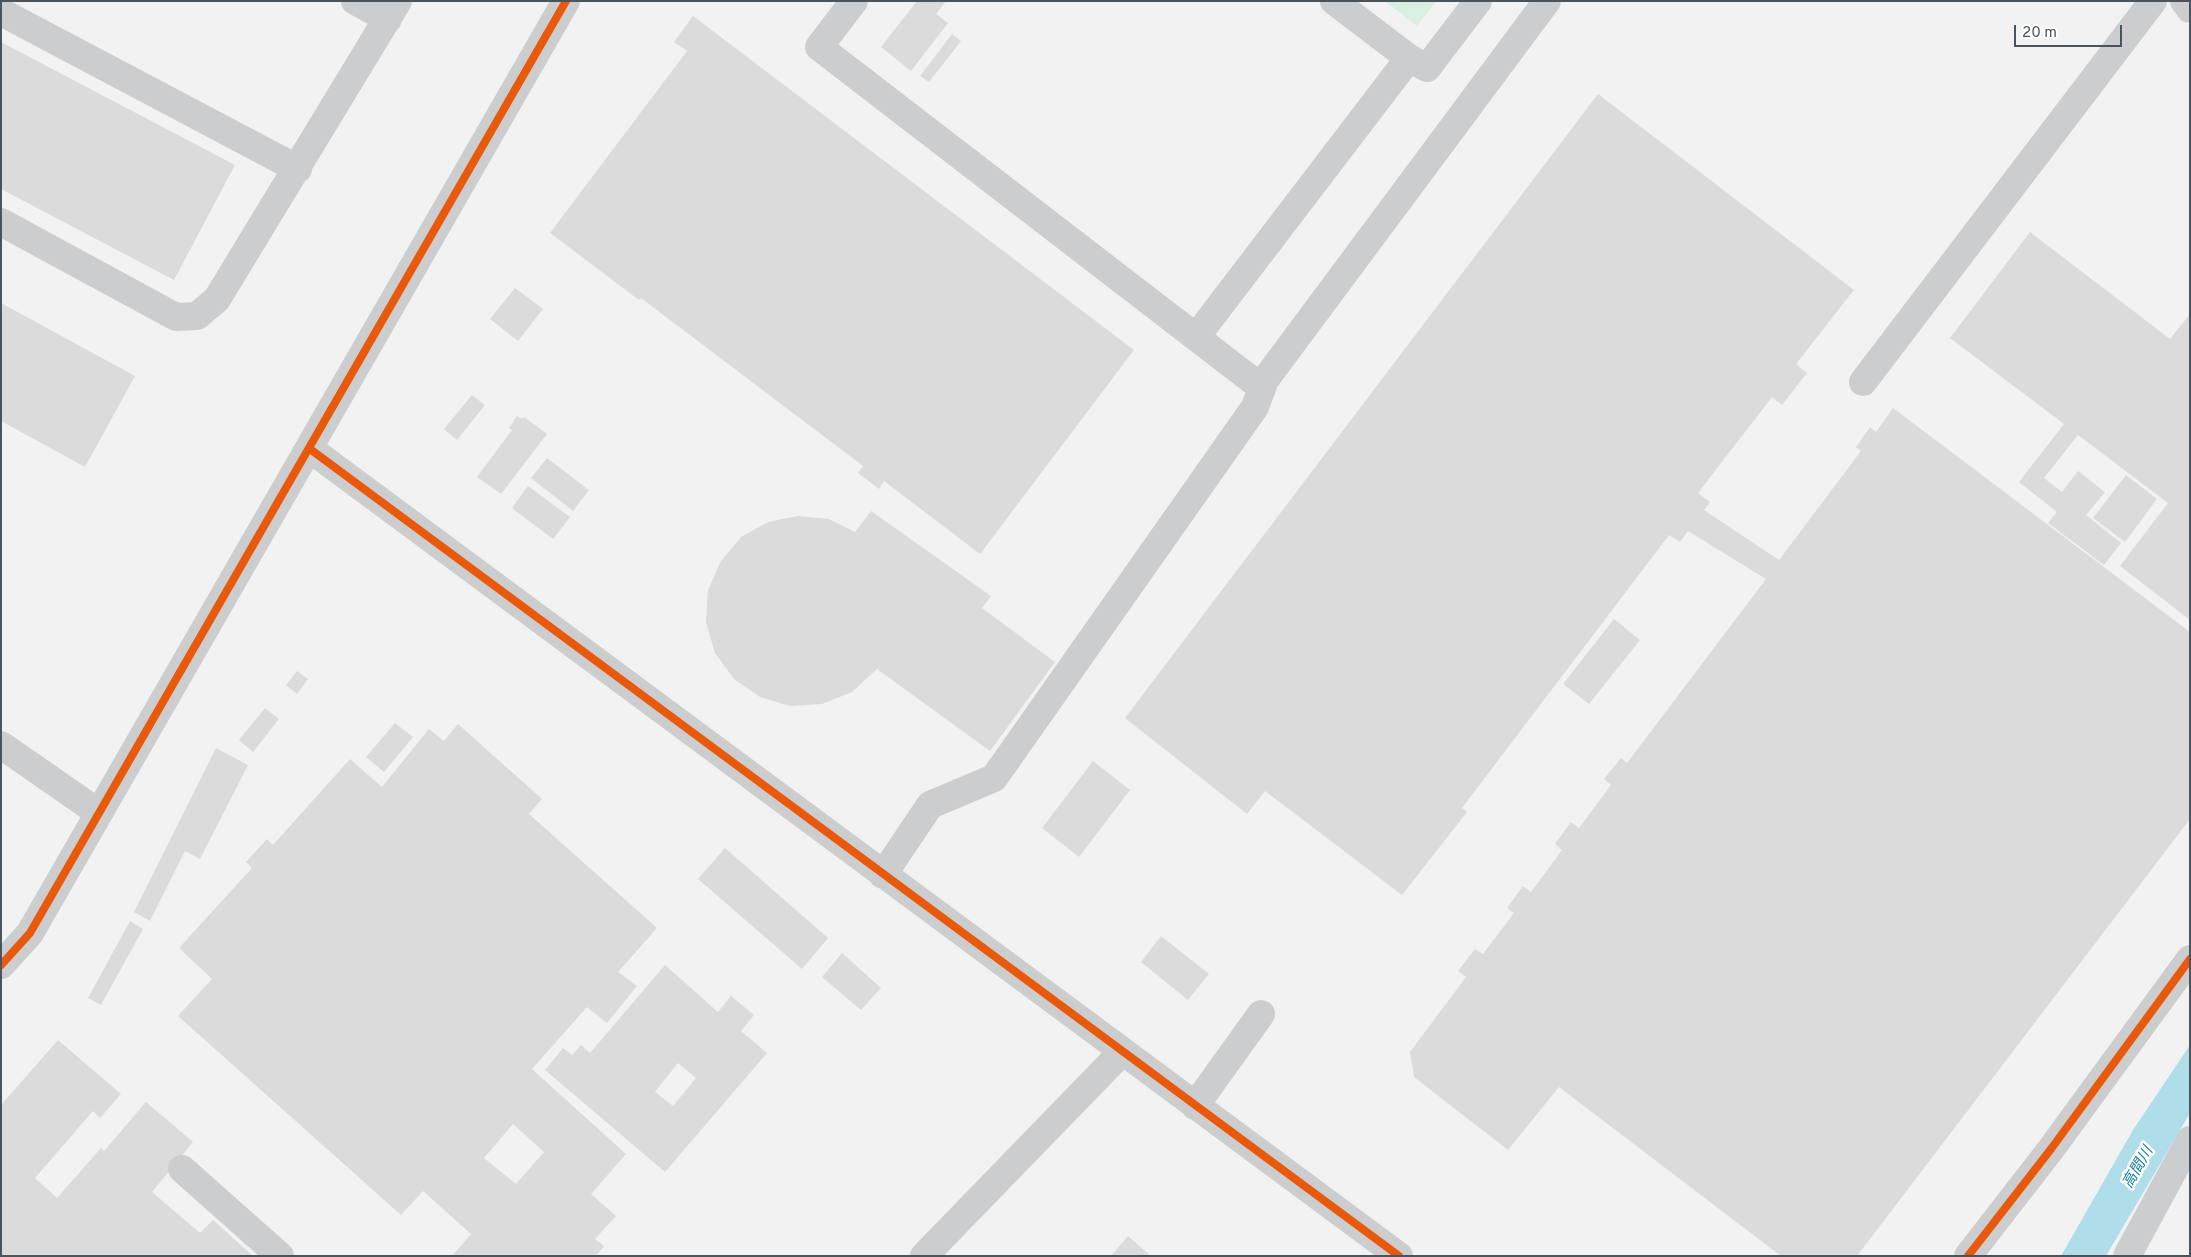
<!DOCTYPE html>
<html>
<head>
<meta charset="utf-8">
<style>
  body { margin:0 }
  #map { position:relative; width:2191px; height:1257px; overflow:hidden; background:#f2f2f2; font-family:Overpass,sans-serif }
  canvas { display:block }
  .frame { position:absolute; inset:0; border:2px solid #4a545d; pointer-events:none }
  .scale { position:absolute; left:2014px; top:25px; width:108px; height:22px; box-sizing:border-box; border:2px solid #4a545d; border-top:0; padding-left:6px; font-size:15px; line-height:18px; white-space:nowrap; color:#4a545d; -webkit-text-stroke:4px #fff; paint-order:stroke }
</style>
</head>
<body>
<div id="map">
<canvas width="2191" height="1257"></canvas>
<div class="frame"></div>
<div class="scale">20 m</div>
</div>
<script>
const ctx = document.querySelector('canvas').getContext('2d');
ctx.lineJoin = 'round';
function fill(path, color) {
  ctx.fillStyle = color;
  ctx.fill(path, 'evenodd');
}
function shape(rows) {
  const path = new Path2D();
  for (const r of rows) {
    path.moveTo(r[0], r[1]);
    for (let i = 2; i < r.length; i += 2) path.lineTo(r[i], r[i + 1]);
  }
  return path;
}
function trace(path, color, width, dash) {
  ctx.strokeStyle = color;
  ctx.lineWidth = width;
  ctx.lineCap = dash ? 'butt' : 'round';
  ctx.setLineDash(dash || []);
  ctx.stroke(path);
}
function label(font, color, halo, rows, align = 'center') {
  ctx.font = font + ' Overpass,"Noto Sans JP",sans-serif';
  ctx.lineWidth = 5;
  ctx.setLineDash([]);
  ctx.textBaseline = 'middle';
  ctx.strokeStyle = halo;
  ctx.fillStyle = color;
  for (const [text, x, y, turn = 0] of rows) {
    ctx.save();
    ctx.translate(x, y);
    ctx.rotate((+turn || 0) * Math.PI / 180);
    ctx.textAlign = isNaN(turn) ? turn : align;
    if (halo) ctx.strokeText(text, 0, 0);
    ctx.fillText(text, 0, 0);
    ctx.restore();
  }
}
const green = shape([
  [1385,1,1436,1,1417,26]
]);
const water = shape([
  [2190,1045,2190,1113,2106,1256,2061,1256,2133,1130]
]);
const building = shape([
  [917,1,946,1,936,14,948,23,911,71,881,47],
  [693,16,1134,350,980,554,884,481,879,489,858,473,863,466,641,298,639,300,550,233,687,51,674,42],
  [952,34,961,41,929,82,920,76],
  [1,42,235,165,174,280,1,189],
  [1598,94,1854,290,1796,364,1807,373,1782,405,1772,397,1698,493,1710,502,1704,510,1779,560,1861,451,1856,447,1870,427,1876,432,1893,408,2190,632,2190,819,1857,1256,1781,1256,1559,1087,1508,1150,1414,1077,1410,1052,1466,977,1458,971,1475,949,1483,954,1514,913,1507,908,1523,886,1531,892,1562,850,1555,844,1571,822,1579,828,1611,785,1604,779,1621,758,1627,763,1766,579,1761,576,1688,531,1680,542,1669,535,1462,808,1467,812,1402,895,1265,791,1247,814,1125,718],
  [2030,232,2170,339,2190,314,2190,620,2120,566,2168,503,2078,435,2044,478,2062,492,2078,471,2105,492,2086,515,2121,543,2104,565,2048,523,2057,512,2019,482,2064,424,1950,338],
  [515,288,543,309,518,341,490,319],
  [1,303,135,376,85,467,1,421],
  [472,395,485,405,457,440,444,429],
  [517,416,522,419,524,417,547,434,501,494,477,477,512,430,509,428],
  [547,458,589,490,573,511,531,478],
  [2126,475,2157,499,2125,542,2093,518],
  [528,486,570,517,553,539,512,508],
  [871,511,991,596,982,608,1055,662,990,751,877,669,852,692,822,704,790,706,760,697,734,679,715,653,706,622,708,590,721,561,741,537,768,522,798,516,829,519,855,532],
  [1614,619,1640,640,1589,704,1563,684],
  [297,671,308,679,297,694,286,685],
  [265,708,279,719,253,752,239,740],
  [395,723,413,737,384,772,366,757],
  [458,724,542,799,529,814,657,928,618,972,637,986,607,1023,587,1007,532,1069,626,1154,591,1194,616,1216,595,1239,604,1246,596,1256,452,1256,471,1234,423,1191,401,1215,178,1016,212,979,179,948,252,868,246,862,267,839,273,845,350,759,382,787,429,729,444,741],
  [513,1124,544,1152,516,1184,484,1158],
  [216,748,248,765,200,859,185,851,150,921,134,912],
  [1093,761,1130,790,1079,857,1042,828],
  [725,848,828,938,802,969,698,879],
  [130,921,143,929,101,1005,88,998],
  [1161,936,1209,974,1188,1000,1141,962],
  [842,953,881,988,861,1010,822,977],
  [665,965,718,1012,731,996,754,1015,741,1031,767,1053,665,1172,545,1070,563,1048,572,1055,581,1045,590,1053],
  [678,1063,696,1078,673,1106,655,1092],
  [58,1040,121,1094,100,1118,93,1111,35,1178,57,1198,101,1148,104,1151,146,1102,193,1142,152,1192,200,1233,213,1220,253,1256,1,1256,1,1105],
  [1128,1236,1151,1256,1111,1256]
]);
const minor = shape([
  [355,1,388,19],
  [854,1,819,47,1262,388],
  [1334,1,1409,58,1427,68,1478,1],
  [2184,1,2190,9],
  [1,12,298,169],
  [1,222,176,317,197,316,217,299,398,1],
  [1196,337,1409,58],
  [1863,382,2153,1],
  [310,449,1399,1256],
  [1,745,99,813],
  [883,875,930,805,994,778,1255,407,1265,380,1547,1],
  [1,965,30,933,566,1],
  [1195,1106,1261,1014],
  [182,1169,280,1256],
  [924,1256,1122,1052],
  [1968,1256,2051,1149,2190,959],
  [2127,1256,2190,1140]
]);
const cycleway = shape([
  [310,449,1399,1256],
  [1,965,30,933,566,1],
  [1968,1256,2051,1149,2190,959]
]);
const waterNames = [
  ["高間川",2139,1168,-60]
];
fill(green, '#d8efe2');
fill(water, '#b0ddea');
fill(building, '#dbdbdc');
trace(minor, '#cccdcf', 28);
trace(cycleway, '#e8590c', 8);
label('italic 15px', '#167e9d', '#fff', waterNames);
</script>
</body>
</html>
